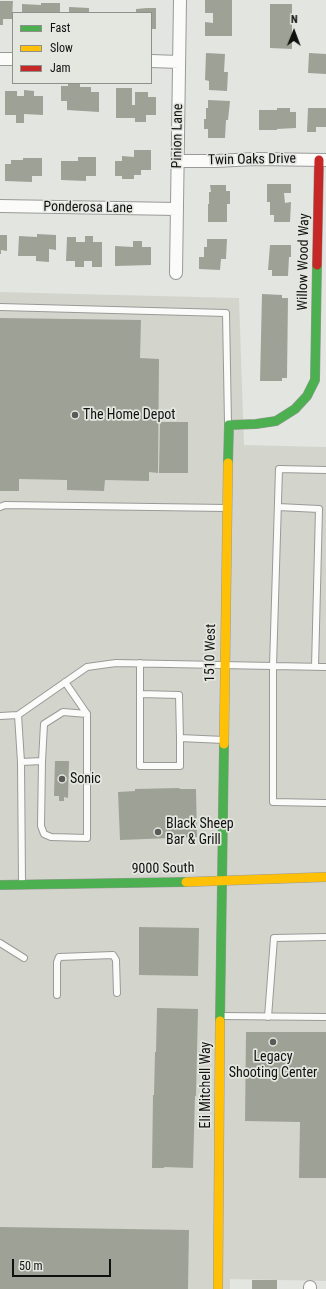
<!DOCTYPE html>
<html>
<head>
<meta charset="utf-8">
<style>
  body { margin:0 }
  #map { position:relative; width:326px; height:1289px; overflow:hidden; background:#e3e5e1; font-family:"Roboto Condensed",sans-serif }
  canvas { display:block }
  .legend { position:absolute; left:12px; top:12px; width:140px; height:72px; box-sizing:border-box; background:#e4e6e0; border:1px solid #8f908c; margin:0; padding:5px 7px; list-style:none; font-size:12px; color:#10100f }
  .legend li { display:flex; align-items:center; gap:8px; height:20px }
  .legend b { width:20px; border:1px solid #8f908c }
  .north { position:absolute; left:274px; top:12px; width:40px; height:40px; -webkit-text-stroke:3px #e4e6e0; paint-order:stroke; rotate:1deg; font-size:11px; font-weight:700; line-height:16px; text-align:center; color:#10100f }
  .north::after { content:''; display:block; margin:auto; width:14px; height:18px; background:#10100f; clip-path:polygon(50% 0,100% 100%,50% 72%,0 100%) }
  .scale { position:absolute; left:12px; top:1259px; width:99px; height:18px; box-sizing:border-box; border:2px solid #10100f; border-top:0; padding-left:5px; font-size:12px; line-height:14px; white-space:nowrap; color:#10100f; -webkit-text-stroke:3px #e4e6e0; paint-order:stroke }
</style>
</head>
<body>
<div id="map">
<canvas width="326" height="1289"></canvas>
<ul class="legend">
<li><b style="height:5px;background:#4caf50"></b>Fast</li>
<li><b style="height:5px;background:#ffc107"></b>Slow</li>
<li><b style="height:5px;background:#c62828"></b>Jam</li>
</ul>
<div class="north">N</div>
<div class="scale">50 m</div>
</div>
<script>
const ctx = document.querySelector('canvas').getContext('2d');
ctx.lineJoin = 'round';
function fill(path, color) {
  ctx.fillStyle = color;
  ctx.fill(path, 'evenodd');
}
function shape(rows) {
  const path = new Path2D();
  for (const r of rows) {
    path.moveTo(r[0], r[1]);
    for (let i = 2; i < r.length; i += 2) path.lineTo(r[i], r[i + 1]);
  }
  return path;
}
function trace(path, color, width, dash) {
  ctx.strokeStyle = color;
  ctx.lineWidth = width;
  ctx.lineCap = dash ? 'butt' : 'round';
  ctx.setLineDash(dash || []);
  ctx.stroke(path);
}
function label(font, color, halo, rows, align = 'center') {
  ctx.font = font + ' "Roboto Condensed",sans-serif';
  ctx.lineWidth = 3.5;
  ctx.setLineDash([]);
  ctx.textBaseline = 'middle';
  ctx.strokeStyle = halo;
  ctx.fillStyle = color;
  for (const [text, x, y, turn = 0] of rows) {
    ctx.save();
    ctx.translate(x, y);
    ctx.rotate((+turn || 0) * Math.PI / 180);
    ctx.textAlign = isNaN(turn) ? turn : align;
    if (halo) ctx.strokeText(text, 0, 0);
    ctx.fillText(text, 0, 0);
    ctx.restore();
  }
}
const built = shape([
  [0,292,239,298,244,445,326,447,326,1281,230,1279,230,1289,0,1289]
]);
const building = shape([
  [205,0,232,0,232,36,205,36,205,22,213,23,213,13,205,13],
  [0,1,13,1,12,19,3,19,3,25,0,25],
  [41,3,60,3,60,13,22,13,22,4,41,5],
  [270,4,292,4,292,49,270,48],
  [69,7,89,8,89,13,69,13],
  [147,8,156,8,156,29,151,29,151,13,136,13,136,9],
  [206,53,225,54,224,72,228,72,227,91,209,90,209,81,205,80],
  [309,53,326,54,326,74,308,73],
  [68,83,80,83,80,87,91,87,91,92,99,92,99,112,67,110,67,101,61,101,61,86,68,86],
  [116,88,132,88,132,105,135,105,135,92,148,92,148,97,156,97,156,115,146,115,146,122,135,122,135,118,116,118],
  [24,90,34,91,34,96,43,96,43,115,24,114,24,123,16,123,16,115,5,115,5,91,17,91,17,96,24,96],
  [208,100,230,101,228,120,226,120,225,138,208,138,208,129,204,129,204,119,206,119,206,108,208,108],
  [277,108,290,108,290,112,296,112,296,128,277,129,277,130,259,130,259,110,277,110],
  [308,108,326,108,326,127,316,127,316,132,307,132],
  [134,150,151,150,151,170,141,170,141,175,134,175,134,179,122,179,122,176,115,176,115,161,122,161,122,156,134,157],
  [78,157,96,157,96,176,86,176,86,181,61,180,61,161,78,161],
  [23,158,42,158,42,176,32,176,32,182,5,181,5,164,11,164,11,160,23,160],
  [267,184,291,184,291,193,284,193,285,203,291,202,290,222,274,222,274,215,270,215,270,202,267,202],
  [210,185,226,185,226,191,230,191,230,204,227,204,227,222,208,222,208,204,209,204,209,192,211,192],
  [37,234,56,235,56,250,49,249,49,262,36,261,36,256,18,256,19,236,37,237],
  [0,235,7,235,7,251,1,250,1,254,0,254],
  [85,236,93,236,93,242,102,242,102,267,92,267,92,261,84,261,84,267,75,267,75,261,66,261,67,237,76,237,76,242,85,242],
  [207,239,227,239,226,259,221,259,220,270,199,269,199,257,204,257,204,247,207,247],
  [133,241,142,241,142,247,151,247,151,265,115,266,115,246,133,247],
  [270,245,291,245,291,257,289,257,288,276,272,276,272,270,268,270],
  [262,294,282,295,282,298,288,298,287,378,282,378,282,381,260,381],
  [0,318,141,320,140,358,159,359,158,473,149,472,149,481,105,480,104,491,67,490,67,480,19,479,19,491,0,491],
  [160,422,188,422,188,473,159,473],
  [55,761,69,761,68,798,64,797,64,801,59,801,59,796,54,796],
  [179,788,180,789,196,789,197,837,120,840,118,792,135,791,135,789],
  [139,927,199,928,198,976,139,975],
  [157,1008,198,1009,196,1096,195,1096,193,1168,164,1167,164,1168,152,1168,153,1095,154,1095,155,1052,156,1052],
  [246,1032,326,1032,326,1178,299,1178,300,1122,245,1121],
  [0,1227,189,1230,188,1289,0,1289],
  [252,1280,277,1280,277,1289,252,1289]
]);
const lane = shape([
  [0,307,226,313,228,423],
  [326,470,279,469,273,666,273,802,326,803],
  [0,507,5,505,226,508],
  [278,507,319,509,315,667],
  [140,663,140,766,180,766,180,738,224,740],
  [140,694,179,695,180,738],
  [18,715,21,762,22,883],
  [0,716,18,715,87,667,116,663,326,667],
  [42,761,44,724,63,712,87,714],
  [21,762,42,761,41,826,44,834,51,837,87,838,87,714,65,682],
  [0,943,24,958],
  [57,995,57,962,59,957,113,955,116,960,117,993],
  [222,1016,326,1017],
  [268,1017,274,938,326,937]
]);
const street = shape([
  [0,59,13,59],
  [151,61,179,62],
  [178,161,216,161,255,159,326,160],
  [0,206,177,209],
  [176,273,180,0],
  [310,1289,310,1287]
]);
const fast = shape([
  [228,463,229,425,256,424,276,421,295,409,307,396,315,380,317,265],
  [0,885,186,882],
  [220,1021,224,744]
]);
const slow = shape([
  [224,744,228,463],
  [186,882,326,877],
  [218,1289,220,1021]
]);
const jam = shape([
  [317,265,319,160]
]);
const markers = [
  [75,415,4,"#5a5b58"],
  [62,779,4,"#5a5b58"],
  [158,832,4,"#5a5b58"],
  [273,1042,4,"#5a5b58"]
];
const streetNames = [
  ["Pinion Lane",178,136,-89],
  ["Twin Oaks Drive",252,160,-1],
  ["Ponderosa Lane",88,208,1],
  ["Willow Wood Way",304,262,-89],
  ["1510 West",211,653,-89],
  ["9000 South",163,869,-1],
  ["Eli Mitchell Way",206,1085,-90]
];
const poiNames = [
  ["The Home Depot",83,415],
  ["Sonic",70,779],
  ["Black Sheep",166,824],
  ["Bar & Grill",166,840],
  ["Legacy",273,1057,"center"],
  ["Shooting Center",273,1073,"center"]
];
fill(built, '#d3d5cd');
fill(building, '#9ea196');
trace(lane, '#999a97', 8);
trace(street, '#999a97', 14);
trace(fast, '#999a97', 10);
trace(slow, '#999a97', 10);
trace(jam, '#999a97', 10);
trace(lane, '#fbfbfa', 6);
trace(street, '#fbfbfa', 12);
trace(fast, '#4caf50', 9);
trace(slow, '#ffc107', 9);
trace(jam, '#c62828', 9);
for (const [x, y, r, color] of markers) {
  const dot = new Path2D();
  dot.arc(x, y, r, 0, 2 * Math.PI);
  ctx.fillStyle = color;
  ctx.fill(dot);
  trace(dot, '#e4e6e0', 1.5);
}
label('14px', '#10100f', '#e4e6e0', streetNames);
label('14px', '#10100f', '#e4e6e0', poiNames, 'left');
</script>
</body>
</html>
